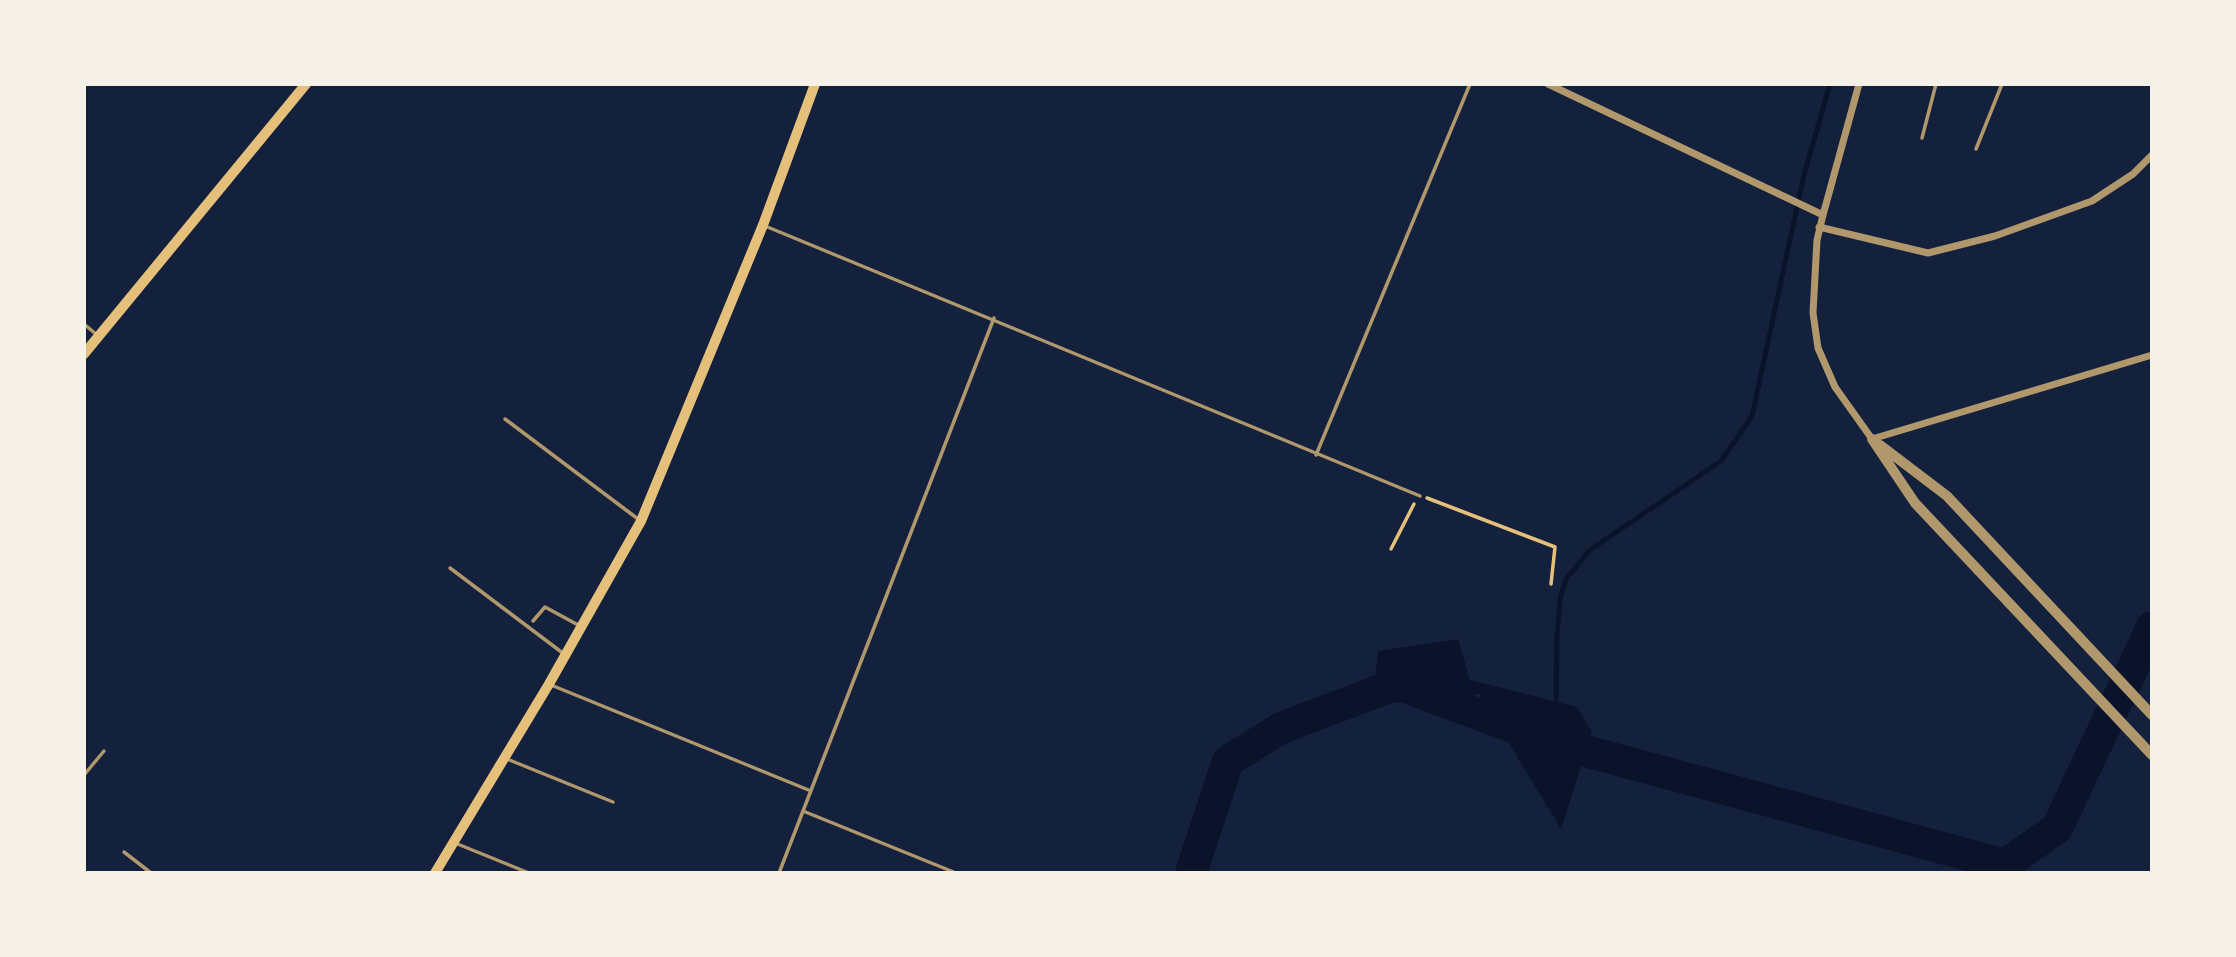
<!DOCTYPE html>
<html>
<head>
<meta charset="utf-8">
<style>
  body { margin:0 }
  #map { position:relative; width:2236px; height:957px; overflow:hidden; background:#14213d; font-family:"Titillium Web",sans-serif }
  canvas { display:block }
  .frame { position:absolute; inset:0; border:86px solid #f6f1e7; pointer-events:none }
</style>
</head>
<body>
<div id="map">
<canvas width="2236" height="957"></canvas>
<div class="frame"></div>
</div>
<script>
const ctx = document.querySelector('canvas').getContext('2d');
ctx.lineJoin = 'round';
function fill(path, color) {
  ctx.fillStyle = color;
  ctx.fill(path, 'evenodd');
}
function shape(rows) {
  const path = new Path2D();
  for (const r of rows) {
    path.moveTo(r[0], r[1]);
    for (let i = 2; i < r.length; i += 2) path.lineTo(r[i], r[i + 1]);
  }
  return path;
}
function trace(path, color, width, dash) {
  ctx.strokeStyle = color;
  ctx.lineWidth = width;
  ctx.lineCap = dash ? 'butt' : 'round';
  ctx.setLineDash(dash || []);
  ctx.stroke(path);
}
const water = shape([
  [1458,639,1470,680,1577,707,1592,732,1561,829,1479,694,1372,705,1378,651]
]);
const stream = shape([
  [1556,708,1557,637,1560,599,1566,579,1590,550,1721,461,1752,416,1804,175,1830,84]
]);
const river = shape([
  [1191,873,1228,761,1281,728,1397,684,1556,743,2005,865,2057,828,2152,627]
]);
const path = shape([
  [1427,498,1555,547,1551,584],
  [1391,549,1414,504]
]);
const service = shape([
  [1922,138,1936,84],
  [1976,149,2002,84],
  [765,226,1420,496],
  [84,324,97,335],
  [505,419,638,519],
  [1316,455,1470,84],
  [450,568,564,654],
  [533,621,545,607,580,626],
  [551,685,811,791],
  [507,759,613,802],
  [84,775,104,751],
  [803,811,956,873],
  [455,843,529,873],
  [124,852,151,873],
  [779,873,994,318]
]);
const minor = shape([
  [1548,84,1823,215,1817,240,1813,313,1818,348,1835,387,1872,439,2152,355],
  [1823,215,1859,84],
  [1819,227,1928,253,1995,236,2092,201,2133,174,2152,155]
]);
const tertiary = shape([
  [1872,439,1915,503,2152,755],
  [1880,445,1947,496,2152,715]
]);
const secondary = shape([
  [84,354,306,84],
  [435,873,549,684,641,521,763,225,815,84]
]);
fill(water, '#0b132b');
trace(stream, '#0b132b', 5);
trace(river, '#0b132b', 32);
trace(path, '#e5c07b', 3.5);
trace(service, '#b1986c', 3.5);
trace(minor, '#b1986c', 7);
trace(tertiary, '#b1986c', 10);
trace(secondary, '#e5c07b', 10);
</script>
</body>
</html>
